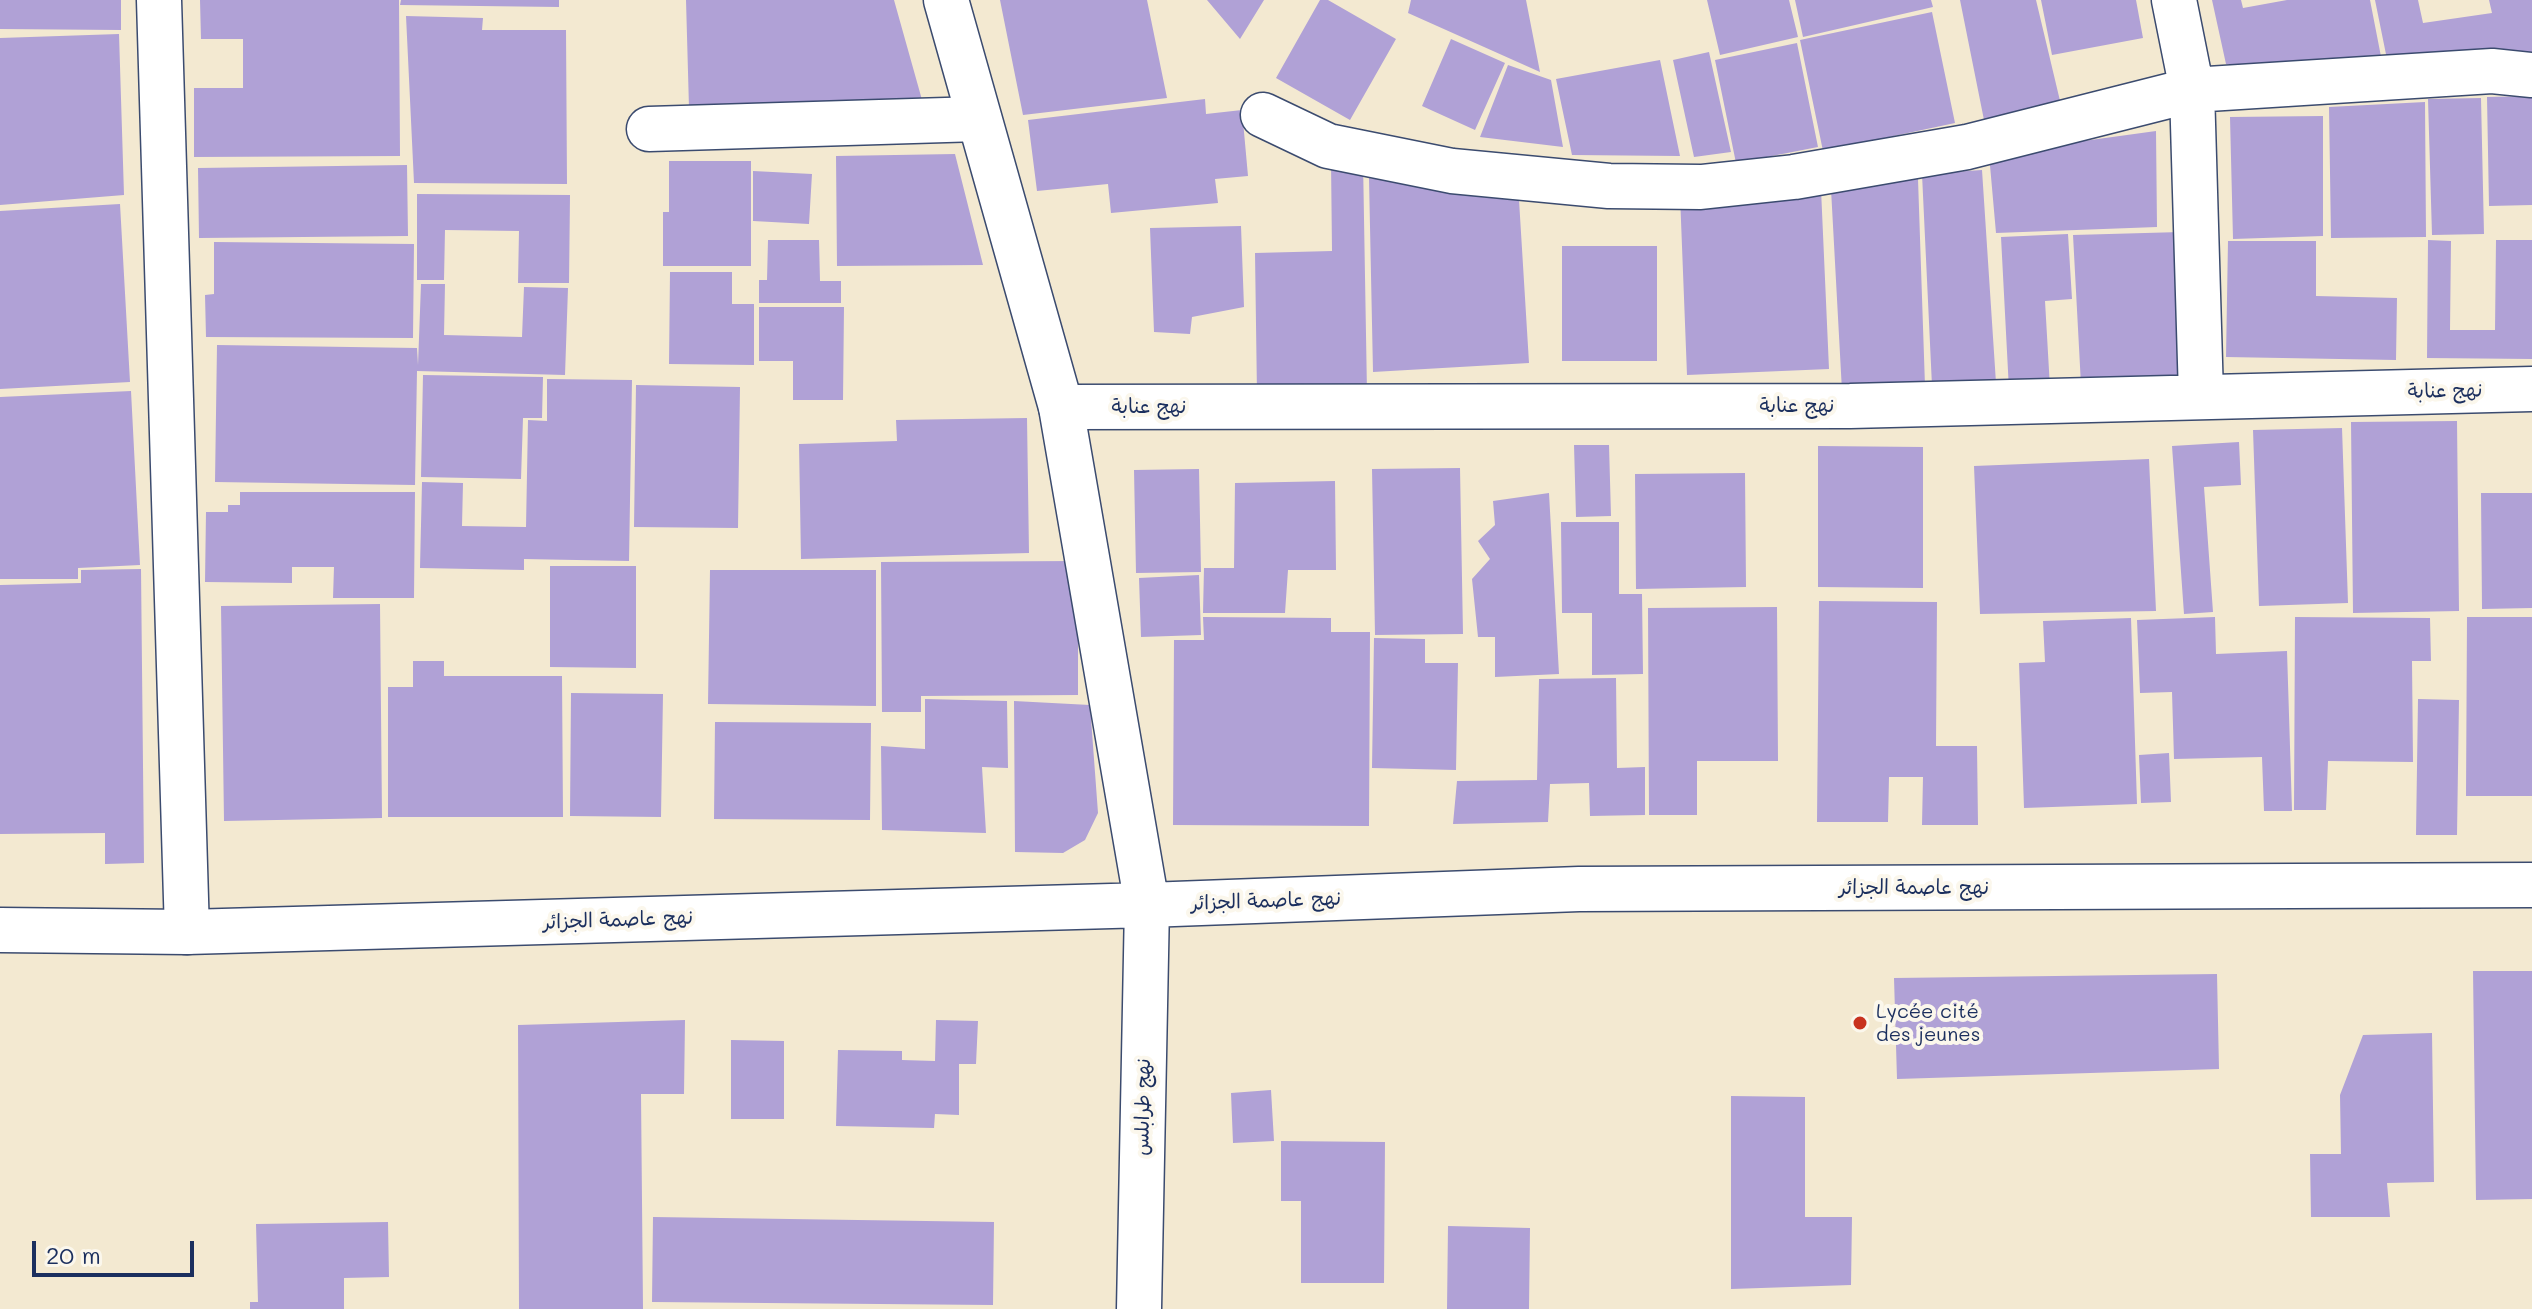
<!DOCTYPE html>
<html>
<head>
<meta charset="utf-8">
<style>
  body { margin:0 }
  #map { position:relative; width:2532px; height:1309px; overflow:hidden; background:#f3e9d1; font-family:Mali,sans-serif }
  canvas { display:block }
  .scale { position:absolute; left:32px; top:1241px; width:162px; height:36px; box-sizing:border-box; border:4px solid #1b2f5e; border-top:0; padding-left:10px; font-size:24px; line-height:28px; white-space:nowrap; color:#1b2f5e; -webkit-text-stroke:6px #fbf7ec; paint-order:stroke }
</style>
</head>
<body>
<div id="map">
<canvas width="2532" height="1309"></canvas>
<div class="scale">20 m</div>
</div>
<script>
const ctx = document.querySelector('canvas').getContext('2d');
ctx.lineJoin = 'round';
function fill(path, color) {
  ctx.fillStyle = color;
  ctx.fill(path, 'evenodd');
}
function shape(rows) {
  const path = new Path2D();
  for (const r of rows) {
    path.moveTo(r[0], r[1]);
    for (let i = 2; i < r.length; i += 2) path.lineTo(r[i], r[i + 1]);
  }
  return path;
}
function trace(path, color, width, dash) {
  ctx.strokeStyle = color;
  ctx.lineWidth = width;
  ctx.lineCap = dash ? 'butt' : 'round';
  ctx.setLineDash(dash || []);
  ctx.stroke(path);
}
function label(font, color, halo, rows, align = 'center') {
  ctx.font = font + ' Mali,"Playpen Sans Arabic",sans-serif';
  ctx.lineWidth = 8;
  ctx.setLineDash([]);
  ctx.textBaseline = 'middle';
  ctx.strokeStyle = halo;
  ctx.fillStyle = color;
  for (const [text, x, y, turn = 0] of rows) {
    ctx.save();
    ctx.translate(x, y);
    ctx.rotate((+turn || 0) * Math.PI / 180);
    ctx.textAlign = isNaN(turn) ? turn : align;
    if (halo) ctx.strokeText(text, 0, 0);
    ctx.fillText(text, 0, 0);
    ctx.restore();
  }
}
const building = shape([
  [0,0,121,0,121,30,0,29],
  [200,0,399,0,400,156,194,157,194,88,243,88,243,39,201,39],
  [401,0,559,0,559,7,400,5],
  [686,0,894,0,924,107,689,108],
  [1000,0,1147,0,1167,98,1023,115],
  [1207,0,1264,0,1240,39],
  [1320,0,1328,0,1396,39,1350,120,1276,78],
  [1411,0,1526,0,1540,72,1408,13],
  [1707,0,1789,0,1798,37,1720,55],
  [1795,0,1931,0,1933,7,1803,37],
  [1960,0,2036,0,2061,105,1984,120],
  [2041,0,2136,0,2143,38,2052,55],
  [2212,0,2241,0,2243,8,2287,0,2370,0,2384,72,2226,64],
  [2375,0,2418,0,2423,23,2492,13,2489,0,2532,0,2532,57,2390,74],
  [1932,12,1955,123,1823,151,1800,40],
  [406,16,483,18,482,30,566,30,567,184,414,183],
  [119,34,124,195,0,205,0,38],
  [1451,39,1505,63,1475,130,1422,106],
  [1797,43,1818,147,1736,163,1715,60],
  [1709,52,1731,152,1694,157,1673,60],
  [1660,60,1680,156,1572,155,1556,79],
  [1508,65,1551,80,1563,147,1480,137],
  [2532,96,2532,205,2489,206,2487,97],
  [2481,98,2484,234,2432,235,2428,99],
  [1205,99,1206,114,1242,110,1248,176,1215,179,1218,203,1111,213,1108,184,1037,191,1028,120],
  [2425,102,2426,237,2331,238,2329,107],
  [2323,116,2323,236,2233,239,2230,117],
  [2156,131,2157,227,1996,233,1989,154],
  [955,154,983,265,837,266,836,156],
  [1363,160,1367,393,1257,395,1255,253,1332,251,1331,161],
  [669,161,751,161,751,266,663,266,663,212,669,212],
  [407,165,408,236,199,238,198,168],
  [1982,170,1996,383,1932,386,1922,174],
  [753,171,812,174,809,224,753,221],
  [1369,178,1519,200,1529,363,1373,372],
  [1918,179,1925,386,1842,391,1831,189],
  [1821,189,1829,369,1687,375,1680,195],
  [417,194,570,195,569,283,518,283,519,231,445,230,444,280,417,280],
  [120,204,130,382,0,389,0,211],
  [1241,226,1244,307,1192,317,1190,334,1154,332,1150,228],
  [2181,232,2188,381,2081,385,2073,235],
  [2068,234,2072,299,2045,301,2050,388,2009,390,2001,237],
  [768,240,819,240,820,281,841,281,841,303,759,303,759,280,767,280],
  [2428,240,2451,241,2450,330,2495,330,2496,240,2532,240,2532,359,2427,358],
  [2228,241,2316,241,2316,296,2397,298,2396,360,2226,357],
  [214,242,414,244,413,338,206,337,205,295,214,294],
  [1562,246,1657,246,1657,361,1562,361],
  [670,272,732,272,732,304,754,304,754,365,669,364],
  [421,284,445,284,444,335,522,337,524,287,568,288,565,375,417,371,415,485,215,482,217,345,417,348,418,365],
  [759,307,844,307,843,400,793,400,793,361,759,361],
  [423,375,543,377,542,418,523,418,521,479,421,477],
  [547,379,632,380,629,561,524,559,524,570,420,568,422,482,463,483,462,526,526,527,528,420,547,421],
  [636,385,740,387,738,528,634,527],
  [131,391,140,565,78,568,78,579,0,579,0,397],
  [1027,418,1029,553,801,559,799,444,897,441,896,420],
  [2457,421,2459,611,2353,613,2351,422],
  [2342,428,2348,603,2259,606,2253,430],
  [2239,442,2241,485,2204,487,2213,612,2184,614,2172,446],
  [1574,445,1609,445,1611,516,1576,517],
  [1818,446,1923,447,1923,588,1818,587],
  [2149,459,2156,611,1980,614,1974,466],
  [1460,468,1463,634,1375,635,1372,469],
  [1199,469,1201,572,1136,573,1134,470],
  [1745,473,1746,587,1636,589,1635,474],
  [1335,481,1336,570,1288,570,1285,613,1203,613,1204,568,1234,568,1235,483],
  [240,492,415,492,414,598,333,598,334,567,292,567,292,583,205,582,206,512,228,512,228,505,240,505],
  [1549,493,1559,674,1495,677,1495,637,1478,637,1472,579,1490,559,1478,541,1495,525,1493,501],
  [2481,493,2532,493,2532,608,2482,609],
  [1561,522,1619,522,1619,594,1642,594,1643,674,1592,675,1592,613,1562,613],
  [1078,561,1078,695,921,696,921,712,882,712,881,562],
  [550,566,636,566,636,668,550,667],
  [141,569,144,863,105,864,105,833,0,834,0,585,81,583,81,570],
  [710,570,876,570,876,706,708,704],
  [1199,575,1201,635,1141,637,1139,578],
  [1819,601,1937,602,1936,746,1977,746,1978,825,1922,825,1923,777,1889,777,1888,822,1817,822],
  [380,604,382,818,224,821,221,606],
  [1777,607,1778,761,1697,761,1697,815,1649,815,1648,608],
  [1203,617,1331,618,1331,632,1370,632,1369,826,1173,825,1174,640,1204,640],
  [2215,617,2216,654,2287,651,2292,811,2264,811,2262,757,2174,759,2172,692,2140,693,2137,620],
  [2295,617,2430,618,2431,661,2412,661,2413,762,2328,761,2326,810,2294,810],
  [2467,617,2532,617,2532,796,2466,796],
  [2131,618,2137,804,2024,808,2019,663,2045,662,2043,621],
  [1374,638,1425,639,1425,663,1458,663,1456,770,1372,768],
  [413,661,444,661,444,676,562,676,563,817,388,817,388,687,413,687],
  [1616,678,1617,768,1645,767,1645,815,1590,816,1589,783,1550,784,1548,822,1453,824,1457,781,1537,780,1539,679],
  [571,693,663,694,661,817,570,816],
  [925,699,1007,701,1008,768,982,767,986,833,882,830,881,746,925,749],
  [2418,699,2459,700,2457,835,2416,835],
  [1014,701,1090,705,1098,813,1085,840,1063,853,1015,852],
  [715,722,871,723,870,820,714,819],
  [2169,753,2171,802,2141,803,2139,755],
  [2473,971,2532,971,2532,1199,2476,1200],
  [2217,974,2219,1069,1897,1079,1894,978],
  [685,1020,684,1094,641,1094,643,1309,519,1309,518,1025],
  [936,1020,978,1021,976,1064,959,1064,959,1115,935,1114,934,1128,836,1126,838,1050,902,1051,902,1060,935,1061],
  [2432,1033,2434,1182,2387,1183,2390,1217,2311,1217,2310,1154,2341,1154,2340,1095,2363,1035],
  [731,1040,784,1041,784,1119,731,1119],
  [1271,1090,1274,1141,1233,1143,1231,1093],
  [1731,1096,1805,1097,1805,1217,1852,1217,1851,1285,1731,1289],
  [1281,1141,1385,1142,1384,1283,1301,1283,1301,1201,1281,1201],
  [653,1217,994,1222,993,1305,652,1302],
  [388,1222,389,1277,344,1278,344,1309,250,1309,250,1302,258,1302,256,1224],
  [1448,1226,1530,1228,1529,1309,1447,1309]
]);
const street = shape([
  [159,0,187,932],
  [2174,0,2192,90,2201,396],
  [1263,115,1328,146,1452,171,1609,186,1701,187,1794,177,1967,147,2192,90,2492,71,2532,75],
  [649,129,979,119],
  [1061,407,1850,406,2532,389]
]);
const secondary = shape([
  [946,0,1061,407,1147,905,1139,1309],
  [0,930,187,932,1147,905,1579,889,2532,885]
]);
const markers = [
  [1860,1023,8,"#c8321e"]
];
const streetNames = [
  ["نهج عنابة",2445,391,-1],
  ["نهج عنابة",1797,406],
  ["نهج عنابة",1149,407],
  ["نهج عاصمة الجزائر",1914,888],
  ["نهج عاصمة الجزائر",1266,901,-2],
  ["نهج عاصمة الجزائر",618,920,-2],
  ["نهج طرابلس",1143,1107,-89]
];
const poiNames = [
  ["Lycée cité",1876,1012],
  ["des jeunes",1876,1035]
];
fill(building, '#b0a1d6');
trace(street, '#3b4b6f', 47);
trace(secondary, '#3b4b6f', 47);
trace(street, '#fff', 44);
trace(secondary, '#fff', 44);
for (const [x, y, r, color] of markers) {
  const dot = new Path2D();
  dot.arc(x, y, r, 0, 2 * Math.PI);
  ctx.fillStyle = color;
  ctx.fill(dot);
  trace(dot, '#fbf7ec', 3);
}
label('20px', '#1b2f5e', '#fbf7ec', streetNames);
label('20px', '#1b2f5e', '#fbf7ec', poiNames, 'left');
</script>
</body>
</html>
